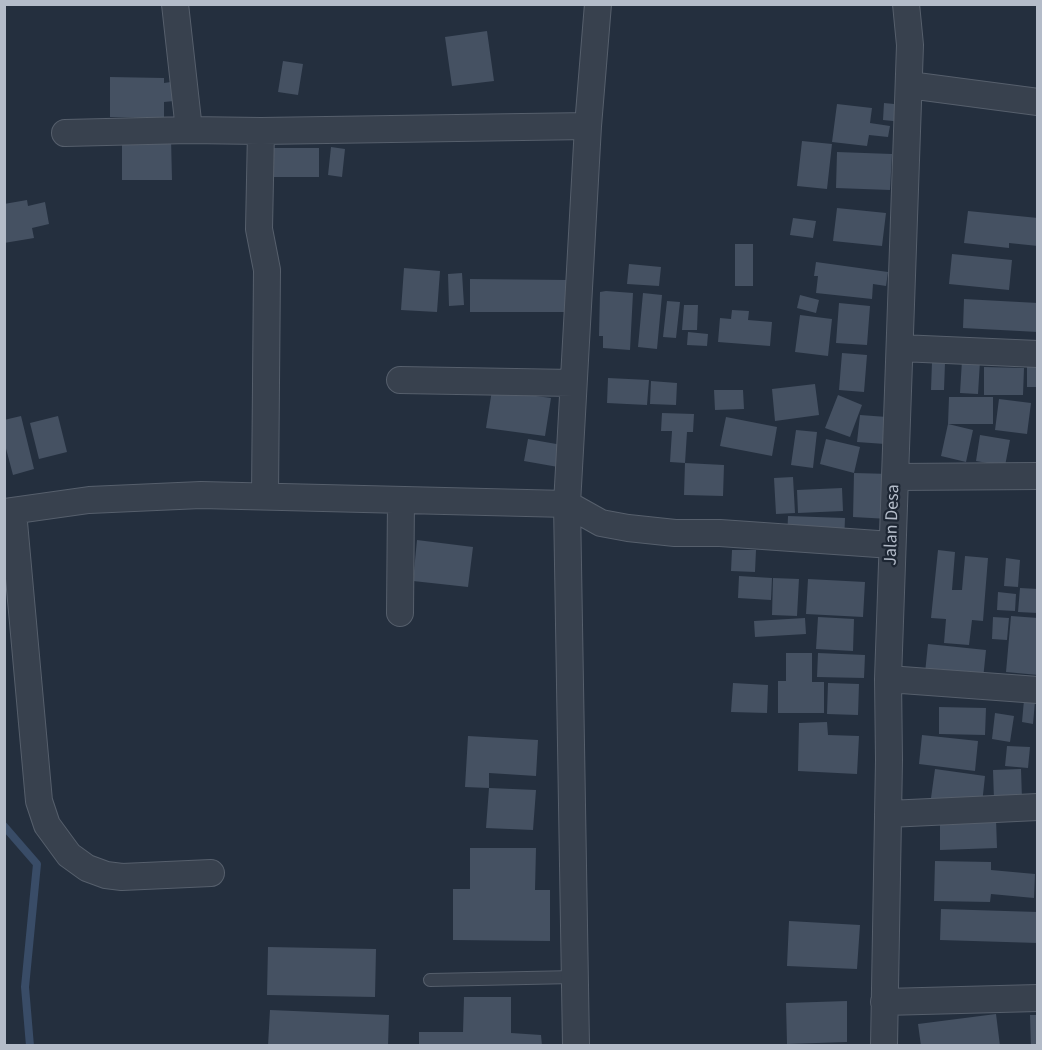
<!DOCTYPE html>
<html>
<head>
<meta charset="utf-8">
<style>
  body { margin:0 }
  #map { position:relative; width:1042px; height:1050px; overflow:hidden; background:#242f3e; font-family:"Source Sans 3",sans-serif }
  canvas { display:block }
  .frame { position:absolute; inset:0; border:6px solid #b4bcc9; pointer-events:none }
</style>
</head>
<body>
<div id="map">
<canvas width="1042" height="1050"></canvas>
<div class="frame"></div>
</div>
<script>
const ctx = document.querySelector('canvas').getContext('2d');
ctx.lineJoin = 'round';
function shape(rows) {
  const path = new Path2D();
  for (const r of rows) {
    path.moveTo(r[0], r[1]);
    for (let i = 2; i < r.length; i += 2) path.lineTo(r[i], r[i + 1]);
  }
  return path;
}
function trace(path, color, width, dash) {
  ctx.strokeStyle = color;
  ctx.lineWidth = width;
  ctx.lineCap = dash ? 'butt' : 'round';
  ctx.setLineDash(dash || []);
  ctx.stroke(path);
}
function fill(path, color) {
  ctx.fillStyle = color;
  ctx.fill(path, 'evenodd');
}
function label(font, color, halo, rows, align = 'center') {
  ctx.font = font + ' "Source Sans 3",sans-serif';
  ctx.lineWidth = 4.5;
  ctx.setLineDash([]);
  ctx.textBaseline = 'middle';
  ctx.strokeStyle = halo;
  ctx.fillStyle = color;
  for (const [text, x, y, turn = 0] of rows) {
    ctx.save();
    ctx.translate(x, y);
    ctx.rotate((+turn || 0) * Math.PI / 180);
    ctx.textAlign = isNaN(turn) ? turn : align;
    if (halo) ctx.strokeText(text, 0, 0);
    ctx.fillText(text, 0, 0);
    ctx.restore();
  }
}
const stream = shape([
  [4,826,37,864,25,987,30,1046]
]);
const building = shape([
  [487,31,494,81,452,86,445,37],
  [283,61,303,64,298,95,278,92],
  [110,77,164,78,164,83,171,82,174,101,164,102,164,118,110,117],
  [884,103,904,105,903,122,883,120],
  [837,104,872,108,870,123,890,126,888,137,869,135,867,146,832,142],
  [122,138,171,138,172,180,122,180],
  [802,141,832,144,827,189,797,186],
  [331,147,345,149,342,177,328,175],
  [272,148,319,148,319,177,272,177],
  [837,152,892,154,890,190,836,188],
  [27,200,28,206,45,202,49,224,32,228,34,238,4,243,4,204],
  [837,208,886,213,882,246,833,241],
  [968,211,1038,218,1038,246,1009,243,1009,248,964,243],
  [793,218,816,221,813,238,790,235],
  [735,244,753,244,753,286,735,286],
  [952,254,1012,260,1009,290,949,284],
  [816,262,888,272,886,286,873,284,872,299,816,293,818,276,814,276],
  [629,264,661,267,659,286,627,284],
  [404,268,440,271,437,312,401,310],
  [462,273,464,305,449,306,448,274],
  [470,279,569,280,569,312,470,312],
  [606,291,633,293,630,350,603,348,603,336,599,336,600,292],
  [643,293,662,295,657,349,638,347],
  [800,295,819,300,816,313,797,308],
  [964,299,1038,303,1038,332,963,328],
  [667,301,680,302,676,338,663,337],
  [839,303,870,306,867,345,836,343],
  [684,305,698,305,697,330,682,330],
  [732,310,749,311,748,320,772,322,770,346,718,342,720,318,731,319],
  [800,315,832,319,828,356,795,352],
  [688,332,708,334,707,346,687,345],
  [842,353,867,355,864,392,839,390],
  [1027,359,1038,359,1038,387,1027,387],
  [962,360,980,361,978,394,960,393],
  [932,362,945,363,944,390,931,390],
  [984,367,1024,368,1023,395,984,395],
  [608,378,649,380,647,405,607,403],
  [651,381,677,383,676,405,650,404],
  [815,384,819,415,775,421,772,389],
  [492,390,551,398,545,436,486,428],
  [714,390,743,390,744,409,715,410],
  [838,395,862,405,850,437,825,428],
  [949,397,993,397,993,424,948,424],
  [999,399,1031,403,1027,434,995,430],
  [662,413,694,414,693,432,687,432,685,463,670,462,672,431,661,431],
  [860,415,887,417,885,444,857,442],
  [21,416,34,469,13,475,4,441,4,420],
  [58,416,67,452,39,459,30,423],
  [726,417,777,427,772,456,720,446],
  [948,424,973,430,966,462,941,456],
  [796,430,817,432,813,468,791,465],
  [980,435,1010,440,1005,466,976,461],
  [528,439,562,445,558,467,524,461],
  [826,439,860,447,854,473,891,474,889,519,853,517,854,473,820,464],
  [685,463,724,465,723,496,684,495],
  [793,477,795,513,776,514,774,478],
  [842,488,843,511,798,513,797,490],
  [788,516,845,518,844,544,787,542],
  [417,540,473,547,468,587,413,581],
  [732,550,756,550,755,572,731,571],
  [938,550,955,552,952,590,962,590,965,556,988,558,983,621,972,620,969,645,944,643,946,619,931,618],
  [1006,558,1020,560,1018,587,1004,586],
  [739,576,772,578,771,600,738,598],
  [773,578,799,579,797,616,772,615],
  [808,579,865,582,863,617,806,614],
  [1020,588,1038,589,1038,613,1018,612],
  [998,592,1016,594,1015,611,997,610],
  [1011,616,1038,618,1038,675,1006,672],
  [818,617,854,619,853,651,816,649],
  [993,617,1009,618,1007,640,992,639],
  [805,618,806,634,755,637,754,621],
  [928,644,986,650,983,679,925,673],
  [786,653,812,653,812,682,824,682,824,713,778,713,778,681,786,681],
  [818,653,865,655,864,678,817,677],
  [733,683,768,685,767,713,731,712],
  [828,683,859,684,858,715,827,714],
  [1024,700,1035,701,1033,724,1022,722],
  [939,707,986,708,985,735,939,734],
  [995,713,1014,716,1010,742,992,739],
  [827,722,828,735,859,736,857,774,798,771,799,723],
  [922,735,978,741,975,771,919,764],
  [468,736,538,740,536,776,489,773,489,788,465,787],
  [1007,746,1030,747,1028,768,1005,766],
  [935,769,985,776,982,804,931,798],
  [1021,769,1022,799,994,800,993,770],
  [489,788,536,790,533,830,486,828],
  [996,819,997,848,940,850,940,821],
  [470,848,536,848,535,890,550,890,550,941,453,940,453,889,470,889],
  [935,861,991,862,991,870,1035,874,1034,898,991,894,990,902,934,901],
  [941,909,1038,912,1038,943,940,940],
  [789,921,860,925,857,969,787,966],
  [268,947,376,949,375,997,267,995],
  [464,997,511,997,511,1033,541,1035,542,1046,419,1046,419,1032,463,1032],
  [847,1001,847,1042,787,1044,786,1003],
  [270,1010,389,1015,388,1046,268,1046],
  [996,1014,1000,1046,921,1046,918,1024],
  [1030,1015,1038,1015,1038,1046,1031,1046]
]);
const lane = shape([
  [430,980,575,977]
]);
const street = shape([
  [175,4,189,130,261,131,588,126,598,4],
  [909,85,1038,102],
  [261,131,259,229,267,270,265,496],
  [65,133,189,130],
  [900,348,1038,354],
  [400,380,573,383],
  [895,477,1038,476],
  [13,511,39,801,47,825,69,855,87,868,106,875,122,877,211,873],
  [4,512,89,500,201,495,567,504,601,523,628,528,675,533,720,533,892,545],
  [400,613,401,500],
  [888,679,1038,690],
  [888,814,1038,807],
  [884,1002,1038,998],
  [576,1046,567,504,588,126],
  [884,1046,889,760,888,679,910,45,906,4]
]);
const streetNames = [
  ["Jalan Desa",893,525,-88]
];
trace(stream, '#394c67', 8);
fill(building, '#455162');
trace(lane, '#565f6c', 14);
trace(street, '#565f6c', 28);
trace(lane, '#38414e', 12);
trace(street, '#38414e', 26);
label('18px', '#b4bcc9', '#1d2633', streetNames);
</script>
</body>
</html>
